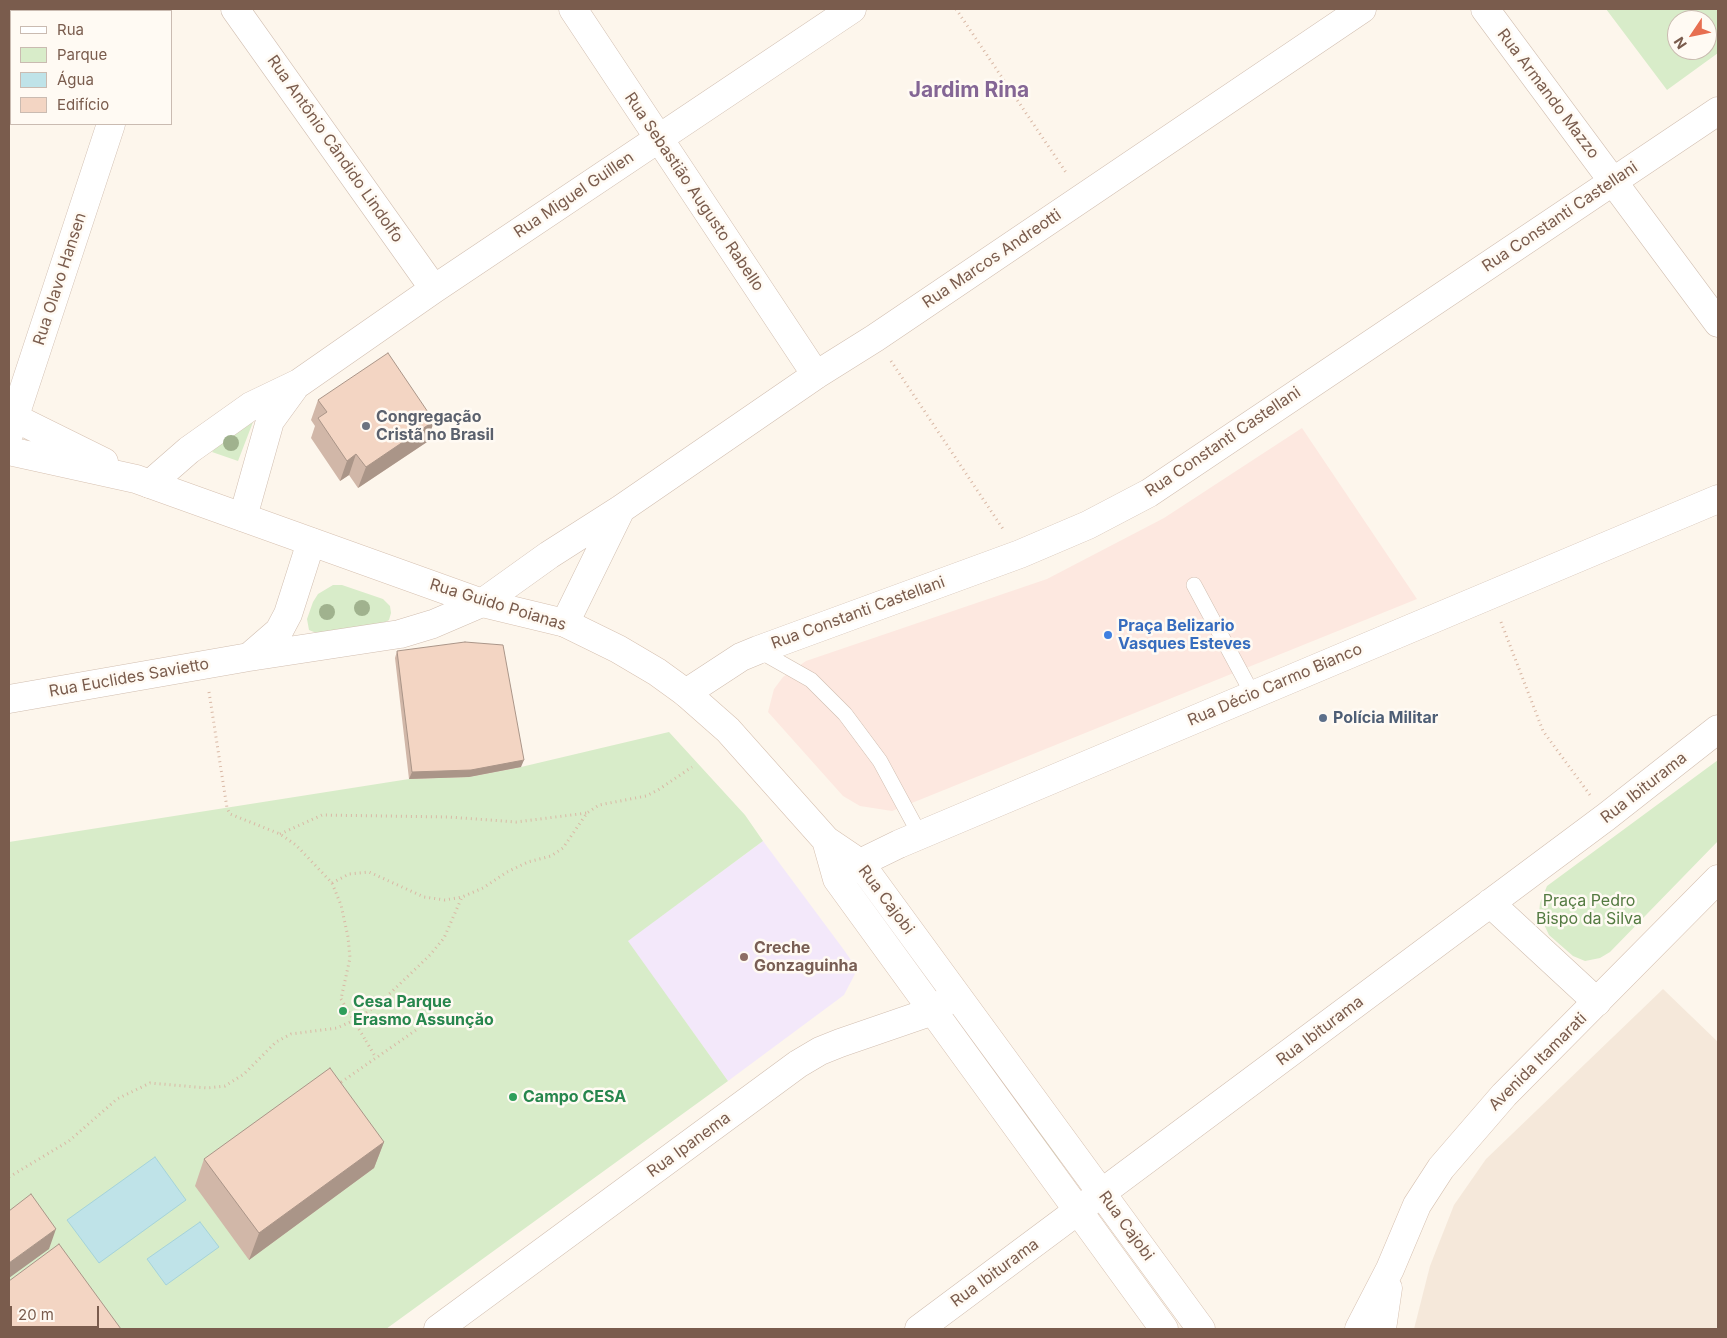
<!DOCTYPE html>
<html>
<head>
<meta charset="utf-8">
<style>
  body { margin:0 }
  #map { position:relative; width:1727px; height:1338px; overflow:hidden; background:#fdf6ec; font-family:Inter,sans-serif }
  canvas { display:block }
  .frame { position:absolute; inset:0; border:10px solid #7a5c4d; pointer-events:none }
  .legend { position:absolute; left:10px; top:10px; width:162px; height:115px; box-sizing:border-box; background:#fffaf3; border:1px solid #cabbb1; margin:0; padding:6px 9px; list-style:none; font-size:15px; color:#7a5c4d }
  .legend li { display:flex; align-items:center; gap:10px; height:25px }
  .legend b { width:25px; border:1px solid #cabbb1 }
  .north { position:absolute; left:1667px; top:10px; width:50px; height:50px; box-sizing:border-box; background:#fffaf3; border:1px solid #cabbb1; border-radius:50%; rotate:236deg; font-size:14px; font-weight:700; line-height:20px; text-align:center; color:#7a5c4d }
  .north::after { content:''; display:block; margin:auto; width:18px; height:22px; background:#e76f51; clip-path:polygon(50% 0,100% 100%,50% 72%,0 100%) }
  .scale { position:absolute; left:10px; top:1306px; width:89px; height:22px; box-sizing:border-box; border:2px solid #7a5c4d; border-top:0; padding-left:6px; font-size:15px; line-height:18px; white-space:nowrap; color:#7a5c4d; -webkit-text-stroke:4px #fffaf3; paint-order:stroke }
</style>
</head>
<body>
<div id="map">
<canvas width="1727" height="1338"></canvas>
<div class="frame"></div>
<ul class="legend">
<li><b style="height:6px;background:#fff"></b>Rua</li>
<li><b style="height:14px;background:#d8ecc9"></b>Parque</li>
<li><b style="height:14px;background:#bfe3e8"></b>Água</li>
<li><b style="height:14px;background:#f3d5c3"></b>Edifício</li>
</ul>
<div class="north">N</div>
<div class="scale">20 m</div>
</div>
<script>
const ctx = document.querySelector('canvas').getContext('2d');
ctx.lineJoin = 'round';
function fill(path, color) {
  ctx.fillStyle = color;
  ctx.fill(path, 'evenodd');
}
function shape(rows) {
  const path = new Path2D();
  for (const r of rows) {
    path.moveTo(r[0], r[1]);
    for (let i = 2; i < r.length; i += 2) path.lineTo(r[i], r[i + 1]);
  }
  return path;
}
function trace(path, color, width, dash) {
  ctx.strokeStyle = color;
  ctx.lineWidth = width;
  ctx.lineCap = dash ? 'butt' : 'round';
  ctx.setLineDash(dash || []);
  ctx.stroke(path);
}
function label(font, color, halo, rows, align = 'center') {
  ctx.font = font + ' Inter,sans-serif';
  ctx.lineWidth = 5;
  ctx.setLineDash([]);
  ctx.textBaseline = 'middle';
  ctx.strokeStyle = halo;
  ctx.fillStyle = color;
  for (const [text, x, y, turn = 0] of rows) {
    ctx.save();
    ctx.translate(x, y);
    ctx.rotate((+turn || 0) * Math.PI / 180);
    ctx.textAlign = isNaN(turn) ? turn : align;
    if (halo) ctx.strokeText(text, 0, 0);
    ctx.fillText(text, 0, 0);
    ctx.restore();
  }
}
const residential = shape([
  [1663,989,1718,1042,1718,1329,1414,1329,1430,1266,1454,1205,1486,1159]
]);
const commercial = shape([
  [1302,428,1417,599,892,811,860,806,843,796,768,712,774,689,783,677,806,661,1047,579,1164,518]
]);
const education = shape([
  [763,841,844,950,855,966,856,972,844,995,728,1081,627,941]
]);
const green = shape([
  [1606,9,1718,9,1718,53,1667,90],
  [1677,20,1707,20,1707,50,1677,50],
  [253,422,238,461,212,452,217,446],
  [333,585,342,585,383,599,390,606,391,613,389,620,380,625,319,634,309,630,307,619,313,602,318,594],
  [669,732,745,815,763,841,628,941,728,1081,386,1329,9,1329,9,842,409,779,469,777,521,767],
  [1718,760,1718,841,1610,952,1600,958,1585,961,1573,956,1549,935,1539,914,1540,903,1547,886],
  [873,900,1062,1159,1057,1163,868,904]
]);
const water = shape([
  [155,1157,186,1200,99,1263,67,1220,155,1157],
  [200,1222,219,1247,166,1285,147,1259,200,1222]
]);
const path = shape([
  [956,9,1067,174],
  [891,361,1003,529],
  [1501,622,1543,731,1590,795],
  [209,692,227,808,230,814,280,834,296,845,332,883,341,905,348,937,350,958,341,999],
  [280,834,322,815,449,817,516,822,587,813],
  [332,883,349,874,369,872,424,897,445,900,462,897,483,888,507,872,528,862,551,856,563,848,587,813,599,805,646,796,658,790,692,767],
  [366,1041,376,1058],
  [337,1085,419,1028],
  [9,1177,69,1141,117,1099,150,1083,207,1088,225,1086,244,1074,276,1042,291,1034,337,1028,359,1018,381,1002,430,955,444,938,462,897]
]);
const lane = shape([
  [1194,585,1253,695],
  [758,650,811,680,845,714,880,761,920,835]
]);
const street = shape([
  [235,9,434,289],
  [573,9,816,375],
  [1485,9,1718,323],
  [148,11,149,9],
  [9,434,111,124],
  [150,484,189,450,251,406,299,383,434,289,852,9],
  [243,517,270,421,294,388],
  [565,623,621,509],
  [249,657,279,631,288,614,311,542],
  [686,693,741,657,758,650,1020,554,1088,525,1149,493,1718,111],
  [9,699,249,657,400,634,433,624,482,603,549,555,621,509,816,375,875,338,1362,9],
  [840,877,860,863,899,844,1718,499],
  [1490,903,1597,1002],
  [438,1329,798,1064,820,1051,840,1043,933,1011,952,997],
  [919,1329,1606,817,1718,729]
]);
const secondary = shape([
  [9,415,104,462],
  [9,451,136,479,482,603,565,623,618,649,657,672,686,693,728,730,826,840,860,863,1201,1329],
  [826,840,837,879,1164,1329],
  [1359,1329,1390,1269,1417,1205,1441,1168,1504,1095,1718,879],
  [1382,1329,1388,1288]
]);
const pathBridge = shape([
  [341,999,366,1041]
]);
const trees = [
  [231,443],
  [362,608],
  [327,612]
];
const wall = shape([
  [318,400,434,421,427,442,358,488,349,475,340,481,311,438,315,426,311,420],
  [397,651,521,767,469,777,409,779,395,658],
  [384,1142,374,1168,249,1260,195,1186,204,1159]
]);
const shadedWall = shape([
  [434,421,427,442,358,488,366,467],
  [356,454,349,475,340,481,347,461],
  [524,760,521,767,469,777,409,779,412,772],
  [384,1142,374,1168,249,1260,259,1233],
  [56,1229,49,1249,9,1278,9,1263]
]);
const building = shape([
  [388,353,434,421,366,467,356,454,347,461,318,418,327,412,318,400,388,353],
  [465,642,503,645,524,760,471,770,412,772,397,651,465,642],
  [330,1068,384,1142,259,1233,204,1159,330,1068],
  [31,1194,56,1229,9,1263,9,1211,31,1194],
  [59,1244,121,1329,9,1329,9,1281,59,1244]
]);
const markers = [
  [366,426,5,"#6b7280"],
  [1108,635,5,"#3f7fe0"],
  [1323,718,5,"#5c6f8a"],
  [744,957,5,"#8d6e63"],
  [343,1011,5,"#2e9e5b"],
  [513,1097,5,"#2e9e5b"]
];
const streetNames = [
  ["Rua Armando Mazzo",1548,94,53],
  ["Rua Antônio Cândido Lindolfo",335,149,55],
  ["Rua Sebastião Augusto Rabello",694,192,56],
  ["Rua Miguel Guillen",574,195,-34],
  ["Rua Constanti Castellani",1560,217,-34],
  ["Rua Marcos Andreotti",992,259,-34],
  ["Rua Olavo Hansen",60,279,-72],
  ["Rua Constanti Castellani",1223,442,-34],
  ["Rua Guido Poianas",498,605,17],
  ["Rua Constanti Castellani",858,613,-20],
  ["Rua Euclides Savietto",129,678,-10],
  ["Rua Décio Carmo Bianco",1275,685,-23],
  ["Rua Ibiturama",1644,788,-38],
  ["Rua Cajobi",886,900,53],
  ["Rua Ibiturama",1320,1031,-37],
  ["Avenida Itamarati",1538,1062,-45],
  ["Rua Ipanema",689,1145,-36],
  ["Rua Cajobi",1126,1226,54],
  ["Rua Ibiturama",995,1273,-36]
];
const worshipNames = [
  ["Congregação",376,417],
  ["Cristã no Brasil",376,435]
];
const shopNames = [
  ["Praça Belizario",1118,626],
  ["Vasques Esteves",1118,644]
];
const serviceNames = [
  ["Polícia Militar",1333,718]
];
const parkNames = [
  ["Praça Pedro",1589,901],
  ["Bispo da Silva",1589,919]
];
const educationNames = [
  ["Creche",754,948],
  ["Gonzaguinha",754,966]
];
const leisureNames = [
  ["Cesa Parque",353,1002],
  ["Erasmo Assunçăo",353,1020],
  ["Campo CESA",523,1097]
];
const districtNames = [
  ["Jardim Rina",969,91]
];
fill(residential, '#f5e8da');
fill(commercial, '#fde8e0');
fill(education, '#f3e8fa');
fill(green, '#d8ecc9');
fill(water, '#bfe3e8');
trace(water, '#a5d3da', 1);
trace(lane, '#d1beb0', 16);
trace(street, '#d1beb0', 29);
trace(secondary, '#d6c0b0', 29);
trace(path, '#d9b8a5', 3, [1, 4]);
trace(lane, '#fff', 15);
trace(street, '#fff', 28);
trace(secondary, '#fff', 28);
trace(pathBridge, '#d9b8a5', 3, [1, 4]);
ctx.fillStyle = '#a0b28e';
for (const [x, y] of trees) {
  ctx.beginPath();
  ctx.arc(x, y, 8, 0, 2 * Math.PI);
  ctx.fill();
}
fill(wall, '#d1b7a8');
fill(shadedWall, '#aa9588');
fill(building, '#f3d5c3');
trace(building, '#aa9588', 1);
for (const [x, y, r, color] of markers) {
  const dot = new Path2D();
  dot.arc(x, y, r, 0, 2 * Math.PI);
  ctx.fillStyle = color;
  ctx.fill(dot);
  trace(dot, '#fffaf3', 2);
}
label('16px', '#7a5c4d', '#fffaf3', streetNames);
label('bold 16px', '#5b616d', '#fffaf3', worshipNames, 'left');
label('bold 16px', '#366cbe', '#fffaf3', shopNames, 'left');
label('bold 16px', '#4e5e75', '#fffaf3', serviceNames, 'left');
label('16px', '#537a41', '#fffaf3', parkNames);
label('bold 16px', '#785e54', '#fffaf3', educationNames, 'left');
label('bold 16px', '#27864d', '#fffaf3', leisureNames, 'left');
label('bold 21px', '#846695', '#fffaf3', districtNames);
</script>
</body>
</html>
